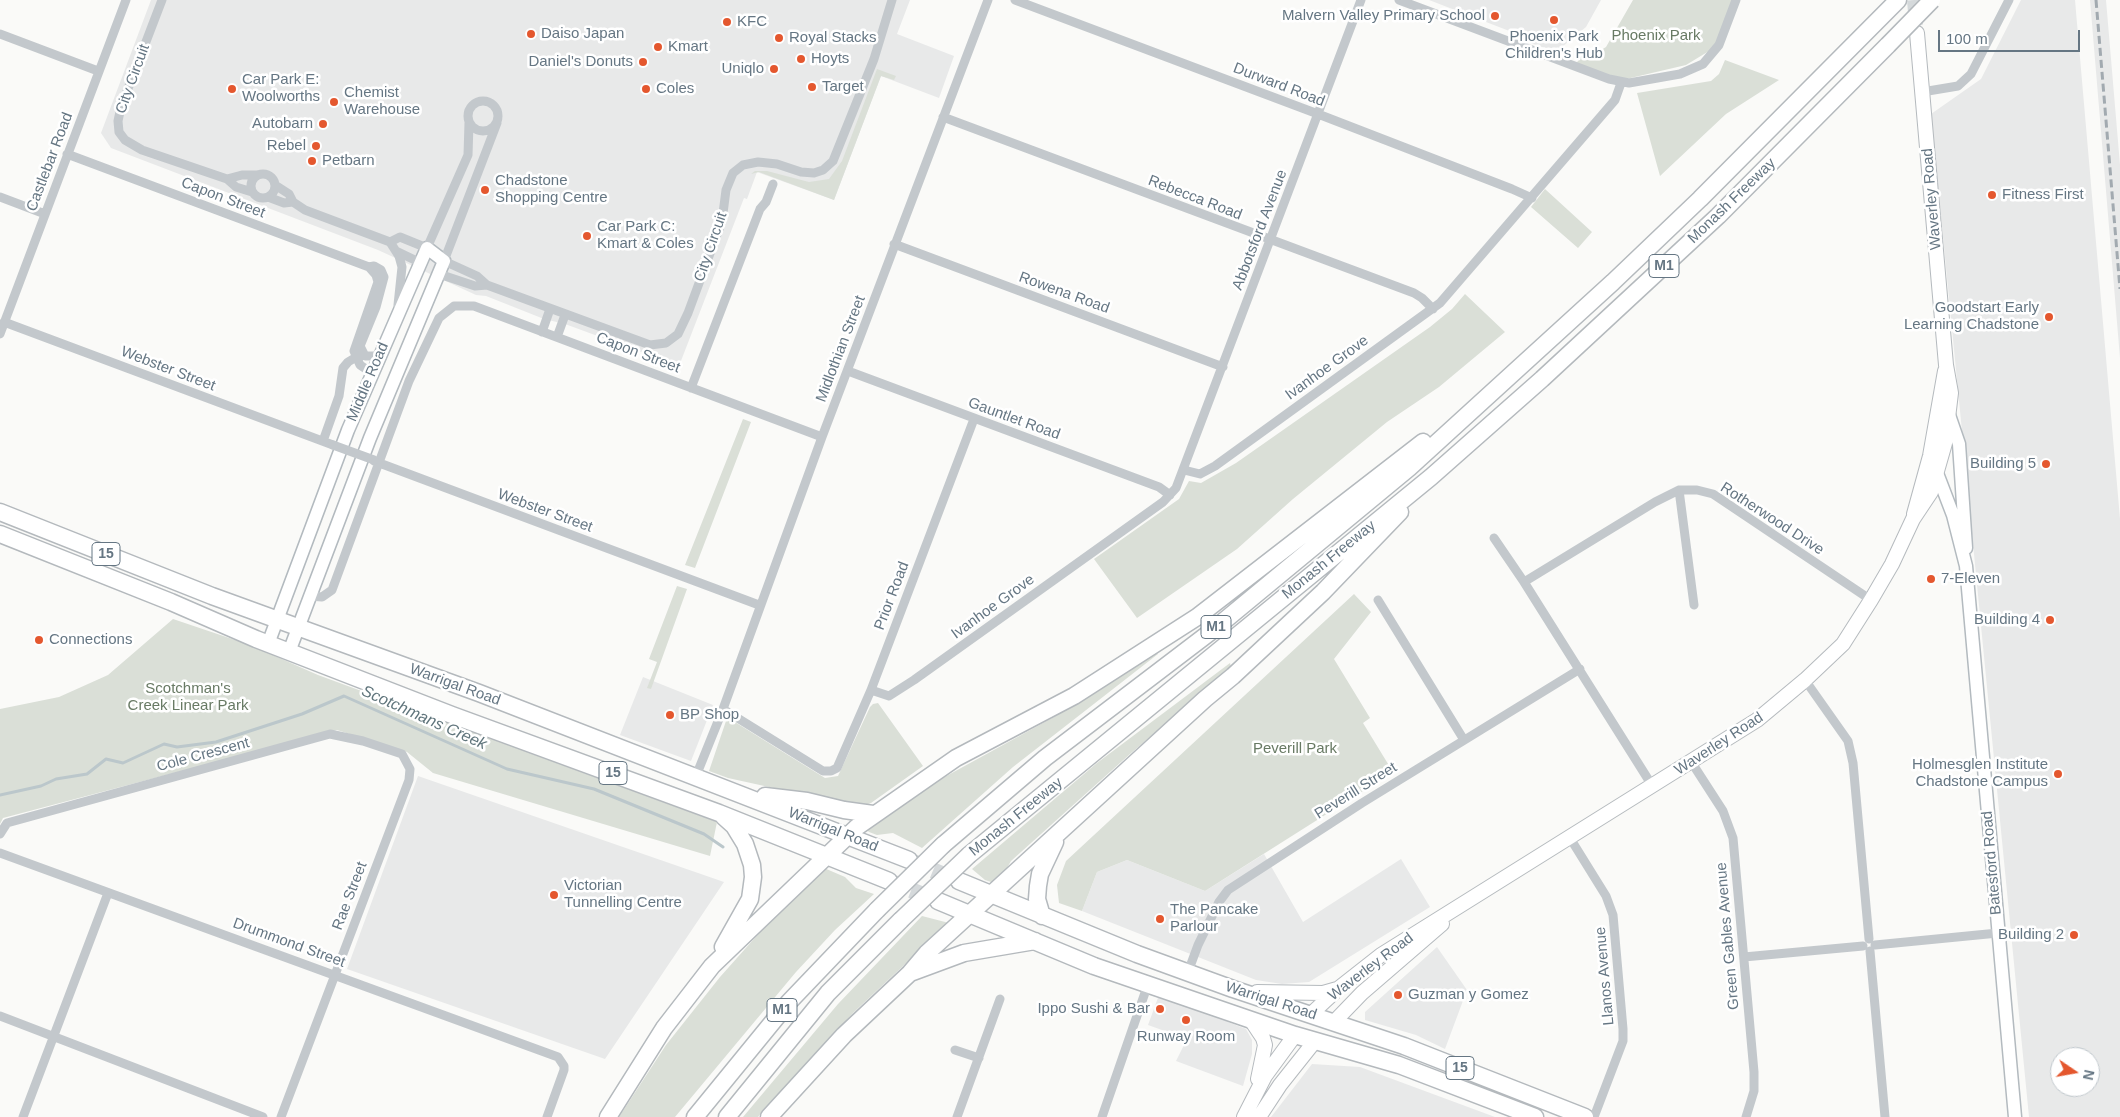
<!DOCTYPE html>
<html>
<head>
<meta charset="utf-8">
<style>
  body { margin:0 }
  #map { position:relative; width:2120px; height:1117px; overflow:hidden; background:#fafaf8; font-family:Arial,sans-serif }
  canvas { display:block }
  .north { position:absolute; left:2050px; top:1047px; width:50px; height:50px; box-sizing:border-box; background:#fff; border:1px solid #c1c8cd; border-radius:50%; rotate:102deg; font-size:14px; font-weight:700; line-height:20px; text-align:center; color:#657683 }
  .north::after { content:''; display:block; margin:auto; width:18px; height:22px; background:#e4572e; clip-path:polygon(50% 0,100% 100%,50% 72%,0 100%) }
  .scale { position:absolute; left:1938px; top:30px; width:142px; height:22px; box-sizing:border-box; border:2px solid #657683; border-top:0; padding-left:6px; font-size:15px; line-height:18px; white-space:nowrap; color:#657683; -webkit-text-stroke:4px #fff; paint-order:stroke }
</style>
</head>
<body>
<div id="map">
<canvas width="2120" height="1117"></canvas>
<div class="north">N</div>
<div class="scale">100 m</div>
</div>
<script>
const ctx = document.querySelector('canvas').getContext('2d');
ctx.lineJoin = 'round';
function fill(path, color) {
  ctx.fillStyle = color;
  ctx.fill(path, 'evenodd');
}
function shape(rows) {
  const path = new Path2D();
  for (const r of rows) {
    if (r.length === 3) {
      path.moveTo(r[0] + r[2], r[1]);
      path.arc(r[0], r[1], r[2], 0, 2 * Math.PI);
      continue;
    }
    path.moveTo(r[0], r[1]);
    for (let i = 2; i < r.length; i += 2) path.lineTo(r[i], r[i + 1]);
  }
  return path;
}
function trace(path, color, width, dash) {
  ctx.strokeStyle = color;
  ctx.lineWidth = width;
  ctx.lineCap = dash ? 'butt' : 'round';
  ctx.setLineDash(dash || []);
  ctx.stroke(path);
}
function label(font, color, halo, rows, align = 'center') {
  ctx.font = font + ' Arial,sans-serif';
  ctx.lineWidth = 5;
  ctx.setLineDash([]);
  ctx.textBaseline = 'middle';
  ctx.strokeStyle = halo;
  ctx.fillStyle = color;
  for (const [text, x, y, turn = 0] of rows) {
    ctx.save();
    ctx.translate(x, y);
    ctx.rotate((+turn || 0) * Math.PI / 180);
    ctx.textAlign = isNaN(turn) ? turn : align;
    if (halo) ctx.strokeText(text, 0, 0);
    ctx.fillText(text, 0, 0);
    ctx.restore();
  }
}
const built = shape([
  [151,0,910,0,897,34,954,56,939,98,881,76,834,200,757,172,747,199,744,198,679,366,565,324,544,319,486,296,476,295,378,250,111,148,101,133],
  [1429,0,1601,0,1586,27,1556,52,1511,36,1512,32],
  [2021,0,2075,0,2120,519,2120,1117,2029,1117,1931,114,1981,79],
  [2060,1057,2090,1057,2090,1087,2060,1087],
  [2090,0,2106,0,2120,165,2120,358],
  [643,677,713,705,691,761,620,735],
  [418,776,724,882,605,1059,347,969],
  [1264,854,1303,922,1401,859,1430,907,1309,982,1282,984,1256,980,1082,911,1097,872,1127,860,1205,891],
  [1437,947,1467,990,1445,1049,1416,1035,1365,1020,1365,1012],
  [1159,995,1246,1029,1252,1040,1252,1054,1243,1086,1176,1061,1187,1039,1148,1025],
  [1312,1064,1360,1067,1495,1117,1271,1117]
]);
const green = shape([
  [1633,0,1732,0,1714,48,1686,65,1622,80,1576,64,1585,50,1593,55,1606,47],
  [1725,60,1779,80,1726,114,1660,176,1637,93,1711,81,1719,74],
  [877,69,896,76,894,80,881,76,834,200,759,172,751,174,755,171,767,171,809,182,829,179,842,161],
  [1545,189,1592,232,1578,248,1531,207],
  [1465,294,1505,332,1439,387,1387,422,1293,499,1237,549,1137,618,1094,559,1179,499,1189,481,1201,483,1236,463,1430,327,1452,309],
  [743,419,751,422,695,568,685,565],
  [677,586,687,589,651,689,647,688,657,662,649,659],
  [1354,594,1371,612,1334,659,1370,718,1363,723,1393,772,1205,891,1127,860,1097,872,1082,911,1059,903,1057,885,1066,861],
  [173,619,250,645,318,675,717,822,710,856,433,773,407,752,337,730,3,818,0,824,0,709,59,697,108,675],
  [1156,652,1158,654,1013,767,922,848,893,833,877,835,869,832,867,830,930,785,1054,717],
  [1230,663,1231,667,1130,754,1011,861,1004,873,994,883,985,880,972,869,1097,763],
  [878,703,923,766,871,803,860,807,728,778,709,771,726,721,730,719,825,778,838,776,870,707,873,704],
  [824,868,845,877,856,888,874,894,835,930,796,972,675,1117,619,1117,666,1045,720,977,778,912],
  [922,916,949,923,854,1012,758,1117,743,1117,838,1004]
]);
const stream = shape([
  [0,795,41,786,56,779,87,774,106,759,123,763,164,744,177,747,216,742,302,714,344,696,507,769,594,789,704,834,723,847]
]);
const primaryTunnel = shape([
  [1914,0,1916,25]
]);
const highwayTunnel = shape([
  [911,861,958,881],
  [889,881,938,901]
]);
const street = shape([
  [162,0,121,107,118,121,119,132,125,140,142,150,227,179,236,187,252,192],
  [1015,0,1318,114,1512,189,1532,198],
  [1399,0,1609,79,1629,83,1680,74,1703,64,1719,45,1736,0],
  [0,34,98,71],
  [1922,92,1958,86,1971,74,2009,0],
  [483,116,15],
  [943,117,1414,293,1422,298,1433,309],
  [67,154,369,267,374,266,381,270,384,277,376,307,360,346,365,356,379,356],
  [263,186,12],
  [227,179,242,175,257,175],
  [275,185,289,194,293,202,305,210,390,242],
  [0,197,45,214],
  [268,197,284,203,293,202],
  [390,242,400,237,427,248,468,155,469,123],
  [390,242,399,256,402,267,398,305],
  [894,244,1223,367],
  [396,251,421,263],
  [369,267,376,275,378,282,354,351,360,365,372,373],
  [439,274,475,286,487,285,650,345,666,343,678,334,688,313,722,221,726,190,733,173,743,165,758,162,777,164,801,172,814,173,823,170,833,161,874,59,892,0],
  [487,285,477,276,444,261,497,123],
  [4,322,333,445],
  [542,332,550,309],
  [0,334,126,0],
  [557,337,565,315],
  [848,371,1159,487,1170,495],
  [691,388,760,209,766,202,773,184],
  [974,419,871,690,837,768,831,771,823,771,723,709,822,437,988,0],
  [323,441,339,396,343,368,348,362,358,356],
  [374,461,759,605],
  [1184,470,1200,474,1215,466,1440,303,1615,100,1621,83],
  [1679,490,1694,605],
  [1494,538,1524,582,1653,787],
  [1524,582,1655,502,1679,490,1697,490,1713,494,1871,600],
  [309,596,322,597,332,590,409,381,439,318,454,306,474,306,822,437],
  [1378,600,1464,740],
  [1805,680,1848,741,1853,763,1869,939],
  [871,690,889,696,914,680,1163,502,1176,488,1361,0],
  [1692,763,1723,811,1733,838,1754,1072,1754,1091,1746,1117],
  [696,776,723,709],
  [0,834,7,823,330,734,363,741,402,754,410,769,409,780,281,1117],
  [1570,838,1606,896,1613,915,1623,1029,1623,1041,1594,1117],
  [0,853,558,1057,564,1066,564,1070,547,1117],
  [1875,945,1998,933],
  [1870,951,1885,1117],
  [1744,957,1863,946],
  [1188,972,1198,945,1219,902,1228,890,1362,803,1580,669],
  [0,1016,263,1117],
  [955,1050,979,1058],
  [23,1117,108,893],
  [957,1117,1000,999],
  [1102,1117,1148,984]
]);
const secondary = shape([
  [1949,415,1959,444,1966,548],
  [1935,468,1953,515,1966,566,2015,1117],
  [268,644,348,430,427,248,444,261,370,438,289,652]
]);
const primary = shape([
  [1914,514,1930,456,1945,371],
  [1257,992,1323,993,1337,989],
  [1310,1015,1339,988,1381,955,1757,720,1805,680,1843,644,1871,600,1892,564,1913,519,1931,492,1945,443,1951,393,1946,365,1917,33],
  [1251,1020,1263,1038,1265,1045,1258,1079],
  [1334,1022,1362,993,1442,924],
  [1244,1117,1265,1076,1295,1035],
  [1259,1117,1280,1085,1315,1041]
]);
const highway = shape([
  [0,512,212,596,479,693,909,860],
  [0,534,171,602,256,639,452,715,719,813,889,881],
  [765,796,807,801,844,810,873,814],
  [943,845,1045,758,1213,630,1409,468,1613,282,1700,199,1898,0],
  [969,855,1431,477,1542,379,1718,216,1888,45],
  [959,881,1137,954,1233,989,1404,1046,1585,1117],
  [938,901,1094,966,1295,1035,1399,1065,1535,1117],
  [1042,916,1037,899,1038,886,1040,874,1055,842],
  [723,947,750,899,753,877,752,865,745,844,734,826,724,817],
  [910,973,964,953,1035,941],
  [608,1117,664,1028,712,966,857,827,956,758,1074,696,1197,617,1423,442],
  [695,1117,789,1002,877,910],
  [727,1117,828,993,901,920],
  [769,1117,844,1035,910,973,927,953,1205,699,1233,676,1323,592,1400,512]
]);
const rail = shape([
  [2096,0,2120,289]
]);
const streetBridge = shape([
  [333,445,374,460]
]);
const highwayBridge = shape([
  [1888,45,1932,0],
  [877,910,943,845],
  [901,920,969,855]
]);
const markers = [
  [1495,16,5,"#e4572e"],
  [1554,20,5,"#e4572e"],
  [727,22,5,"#e4572e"],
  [531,34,5,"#e4572e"],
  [779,38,5,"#e4572e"],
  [658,47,5,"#e4572e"],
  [801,59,5,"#e4572e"],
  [643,62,5,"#e4572e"],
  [774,69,5,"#e4572e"],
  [812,87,5,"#e4572e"],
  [232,89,5,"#e4572e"],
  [646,89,5,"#e4572e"],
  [334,102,5,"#e4572e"],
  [323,124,5,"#e4572e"],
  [316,146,5,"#e4572e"],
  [312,161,5,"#e4572e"],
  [485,190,5,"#e4572e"],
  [1992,195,5,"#e4572e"],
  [587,236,5,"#e4572e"],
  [2049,317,5,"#e4572e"],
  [2046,464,5,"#e4572e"],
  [1931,579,5,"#e4572e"],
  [2050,620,5,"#e4572e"],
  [39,640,5,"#e4572e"],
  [670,715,5,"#e4572e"],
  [2058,774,5,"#e4572e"],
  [554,895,5,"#e4572e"],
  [1160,919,5,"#e4572e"],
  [2074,935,5,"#e4572e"],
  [1398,995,5,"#e4572e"],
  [1160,1009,5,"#e4572e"],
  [1186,1020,5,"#e4572e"]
];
const shields = [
  [1664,266,30],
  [106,554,28],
  [1216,627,30],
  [613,773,28],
  [782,1010,30],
  [1460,1068,28]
];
const shieldNames = [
  ["M1",1664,266],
  ["15",106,554],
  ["M1",1216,627],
  ["15",613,773],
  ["M1",782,1010],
  ["15",1460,1068]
];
const poiNames = [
  ["Malvern Valley Primary School",1485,16,"right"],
  ["KFC",737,22],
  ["Daiso Japan",541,34],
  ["Phoenix Park",1554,37,"center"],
  ["Children's Hub",1554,54,"center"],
  ["Royal Stacks",789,38],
  ["Kmart",668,47],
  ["Hoyts",811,59],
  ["Daniel's Donuts",633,62,"right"],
  ["Uniqlo",764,69,"right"],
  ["Car Park E:",242,80],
  ["Woolworths",242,97],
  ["Target",822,87],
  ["Coles",656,89],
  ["Chemist",344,93],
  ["Warehouse",344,110],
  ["Autobarn",313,124,"right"],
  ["Rebel",306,146,"right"],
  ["Petbarn",322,161],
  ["Chadstone",495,181],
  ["Shopping Centre",495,198],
  ["Fitness First",2002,195],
  ["Car Park C:",597,227],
  ["Kmart & Coles",597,244],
  ["Goodstart Early",2039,308,"right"],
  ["Learning Chadstone",2039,325,"right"],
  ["Building 5",2036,464,"right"],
  ["7-Eleven",1941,579],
  ["Building 4",2040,620,"right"],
  ["Connections",49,640],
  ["BP Shop",680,715],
  ["Holmesglen Institute",2048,765,"right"],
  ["Chadstone Campus",2048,782,"right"],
  ["Victorian",564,886],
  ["Tunnelling Centre",564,903],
  ["The Pancake",1170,910],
  ["Parlour",1170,927],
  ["Building 2",2064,935,"right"],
  ["Guzman y Gomez",1408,995],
  ["Ippo Sushi & Bar",1150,1009,"right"],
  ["Runway Room",1186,1037,"center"]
];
const parkNames = [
  ["Phoenix Park",1656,36],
  ["Scotchman's",188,689],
  ["Creek Linear Park",188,706],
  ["Peverill Park",1295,749]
];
const streetNames = [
  ["City Circuit",133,79,-70],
  ["Durward Road",1279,85,21],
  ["Castlebar Road",50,162,-69],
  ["Capon Street",223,198,21],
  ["Rebecca Road",1195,198,21],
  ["Waverley Road",1932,199,-95],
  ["Monash Freeway",1732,201,-44],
  ["Abbotsford Avenue",1260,230,-69],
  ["City Circuit",711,247,-71],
  ["Rowena Road",1064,293,20],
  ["Midlothian Street",841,349,-69],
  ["Capon Street",638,353,21],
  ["Ivanhoe Grove",1327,368,-36],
  ["Webster Street",168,369,21],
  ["Middle Road",368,382,-67],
  ["Gauntlet Road",1014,419,20],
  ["Webster Street",545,511,20],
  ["Rotherwood Drive",1772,519,33],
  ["Monash Freeway",1329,560,-39],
  ["Prior Road",892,596,-69],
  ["Ivanhoe Grove",993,607,-36],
  ["Warrigal Road",455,685,20],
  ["Waverley Road",1719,744,-33],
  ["Cole Crescent",203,755,-15],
  ["Peverill Street",1356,791,-32],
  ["Monash Freeway",1016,817,-39],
  ["Warrigal Road",833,830,22],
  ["Batesford Road",1992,863,-95],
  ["Rae Street",350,896,-69],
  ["Green Gables Avenue",1728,936,-95],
  ["Drummond Street",289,943,20],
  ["Waverley Road",1371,967,-37],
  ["Llanos Avenue",1605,976,-95],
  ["Warrigal Road",1271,1001,18]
];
const waterNames = [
  ["Scotchmans Creek",424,718,24]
];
fill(built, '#e8e9e9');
fill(green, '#dadfd7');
trace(stream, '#bbc7cb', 3);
trace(primaryTunnel, '#d5d9db', 14, [14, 7]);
trace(highwayTunnel, '#d5d9db', 16, [16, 8]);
trace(secondary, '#b3babf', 15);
trace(primary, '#b5babe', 16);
trace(highway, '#b4b9bd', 19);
trace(street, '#c3c8cc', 9);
trace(secondary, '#fff', 12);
trace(primary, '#fff', 14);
trace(highway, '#fff', 16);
trace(rail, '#a2aab0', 3, [8, 4]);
trace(highwayBridge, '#b4b9bd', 19, []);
trace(streetBridge, '#c3c8cc', 9);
trace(highwayBridge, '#fff', 16);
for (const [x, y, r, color] of markers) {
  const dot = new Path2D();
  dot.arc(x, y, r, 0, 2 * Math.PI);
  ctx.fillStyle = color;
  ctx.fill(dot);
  trace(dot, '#fff', 2);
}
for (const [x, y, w] of shields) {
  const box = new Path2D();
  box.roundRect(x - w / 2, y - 11.5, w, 23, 4);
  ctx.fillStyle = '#fff';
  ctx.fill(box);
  trace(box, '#657683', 1);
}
label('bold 14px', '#657683', null, shieldNames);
label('15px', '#657683', '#fff', poiNames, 'left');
label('15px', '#687a64', '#fff', parkNames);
label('15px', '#657683', '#fff', streetNames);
label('italic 16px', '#60757c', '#fff', waterNames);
</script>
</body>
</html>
